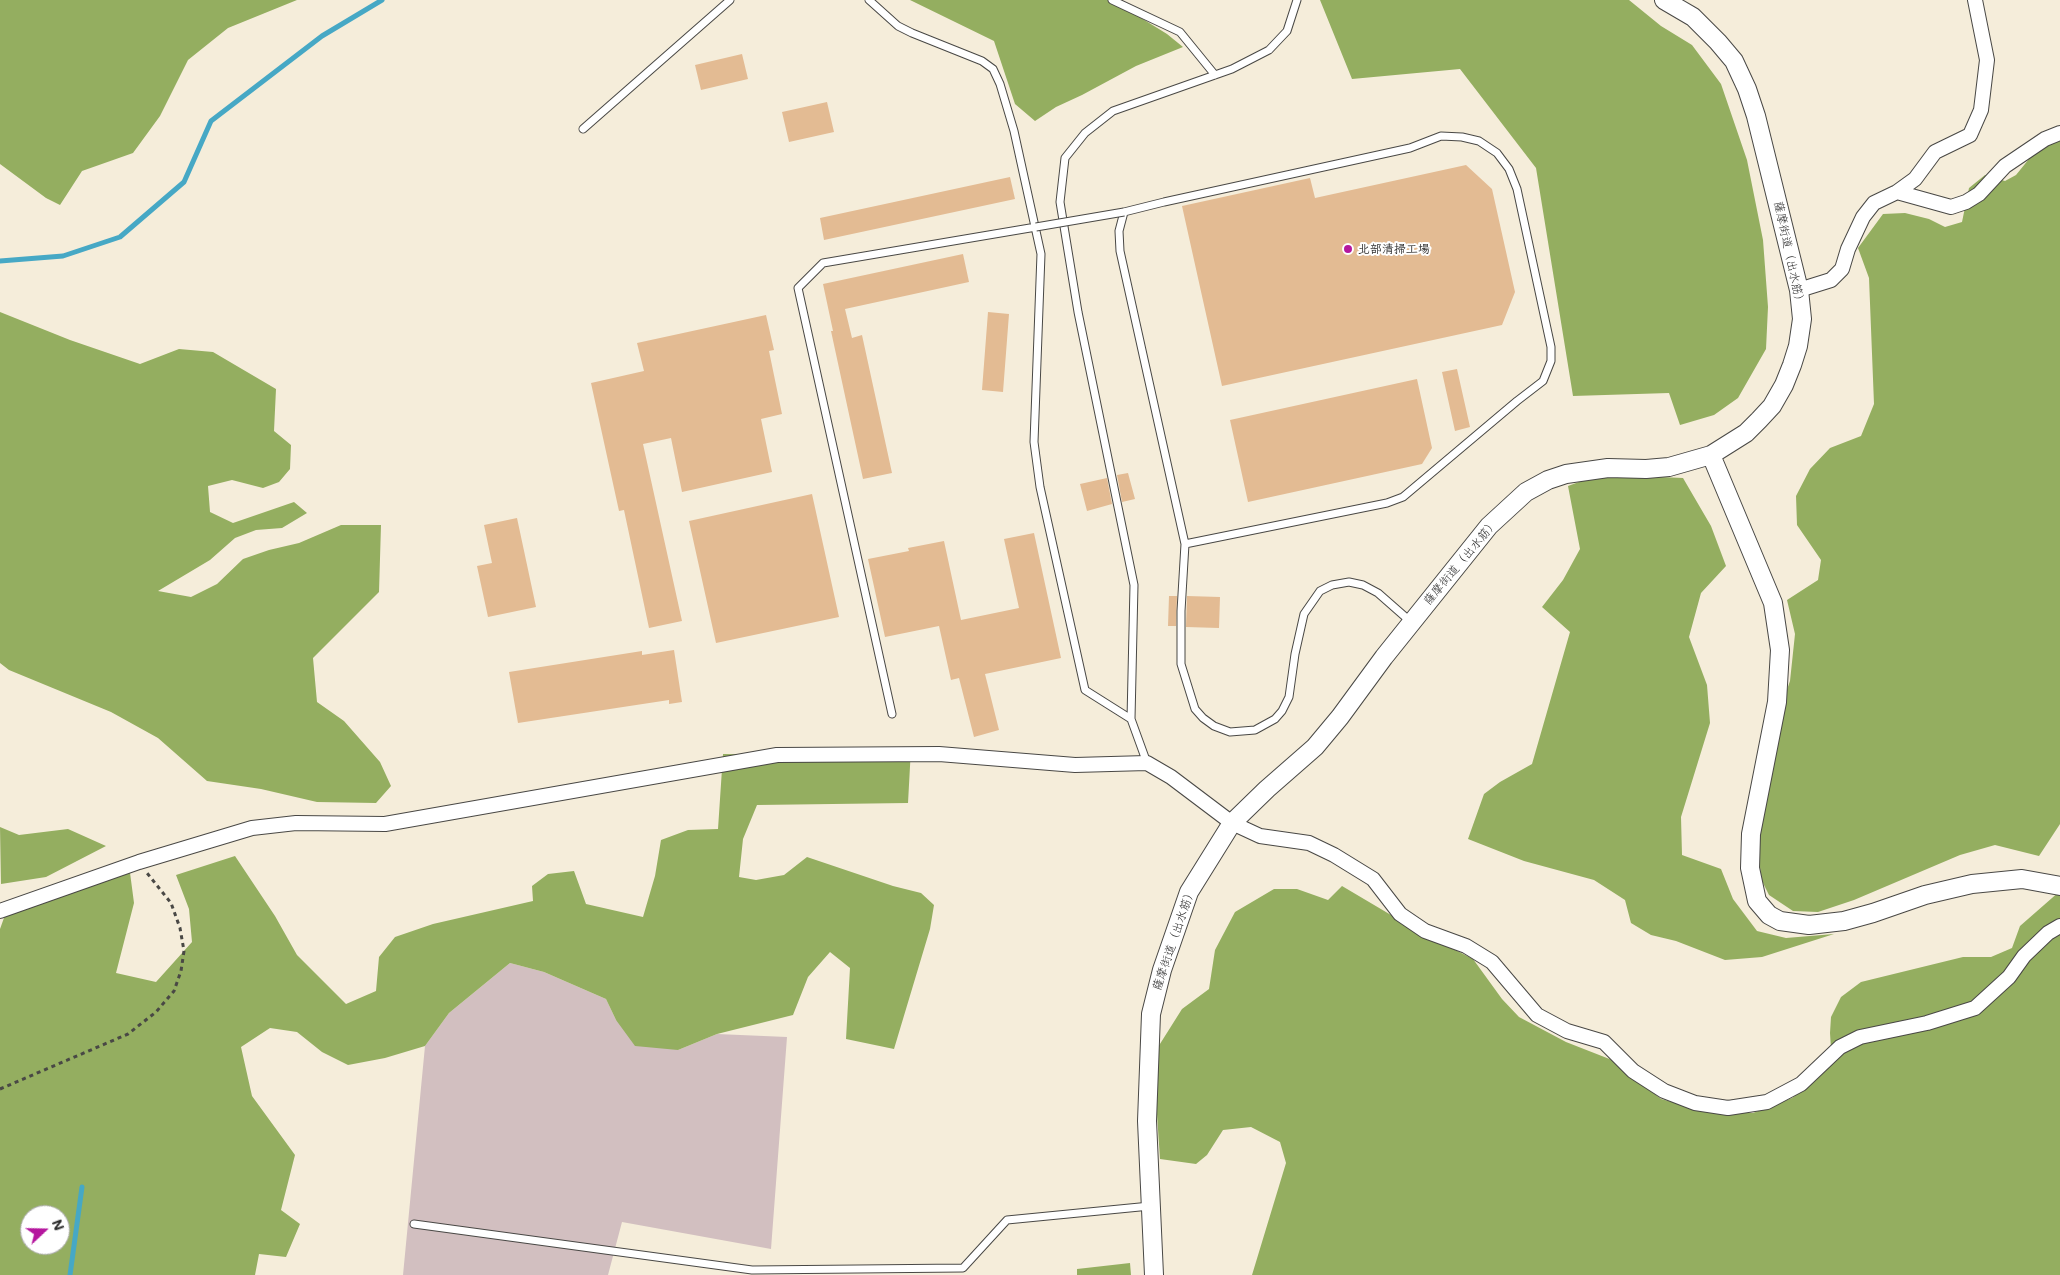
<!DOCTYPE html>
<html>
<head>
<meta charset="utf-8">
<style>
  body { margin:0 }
  #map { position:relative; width:2060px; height:1275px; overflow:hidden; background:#f5edda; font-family:Mali,sans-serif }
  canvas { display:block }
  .north { position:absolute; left:20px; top:1205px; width:50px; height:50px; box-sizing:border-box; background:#fff; border:1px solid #aaa; border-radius:50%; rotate:69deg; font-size:14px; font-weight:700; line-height:20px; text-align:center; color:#2b2b2b }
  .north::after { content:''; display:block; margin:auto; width:18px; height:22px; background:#b5179e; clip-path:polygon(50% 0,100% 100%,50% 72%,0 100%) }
</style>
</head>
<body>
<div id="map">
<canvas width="2060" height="1275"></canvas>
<div class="north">N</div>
</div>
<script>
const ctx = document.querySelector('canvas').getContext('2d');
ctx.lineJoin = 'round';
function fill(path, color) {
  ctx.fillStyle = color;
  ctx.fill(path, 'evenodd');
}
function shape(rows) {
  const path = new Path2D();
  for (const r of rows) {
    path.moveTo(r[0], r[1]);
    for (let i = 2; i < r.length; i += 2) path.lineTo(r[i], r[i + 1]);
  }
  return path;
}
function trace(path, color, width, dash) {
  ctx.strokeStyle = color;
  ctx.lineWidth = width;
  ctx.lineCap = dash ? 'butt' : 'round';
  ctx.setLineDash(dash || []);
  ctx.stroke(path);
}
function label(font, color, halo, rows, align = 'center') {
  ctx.font = font + ' Mali,"Klee One",sans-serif';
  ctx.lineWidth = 4;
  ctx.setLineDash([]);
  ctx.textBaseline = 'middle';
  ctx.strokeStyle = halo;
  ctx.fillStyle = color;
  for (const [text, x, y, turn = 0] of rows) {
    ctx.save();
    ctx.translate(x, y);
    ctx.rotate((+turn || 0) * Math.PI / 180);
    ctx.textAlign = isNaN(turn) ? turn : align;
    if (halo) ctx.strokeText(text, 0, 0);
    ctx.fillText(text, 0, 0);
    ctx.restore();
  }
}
const industrial = shape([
  [510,963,544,972,606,999,616,1020,678,1050,717,1034,787,1037,771,1249,622,1222,608,1275,403,1275,425,1046,449,1013]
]);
const forest = shape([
  [0,0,297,0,228,28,188,60,160,116,133,153,82,171,60,205,46,198,0,164],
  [910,0,1112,0,1167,34,1183,47,1136,66,1082,95,1056,107,1035,121,1015,104,994,41],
  [1320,0,1629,0,1661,26,1692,45,1721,84,1747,160,1763,240,1768,307,1766,349,1738,398,1714,415,1680,425,1669,393,1573,396,1536,168,1460,69,1352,79],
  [2060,133,2060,824,2039,856,1995,845,1960,855,1854,900,1818,912,1793,911,1769,895,1761,879,1759,855,1748,801,1790,681,1795,634,1787,600,1818,580,1821,560,1797,525,1796,496,1810,469,1830,448,1861,436,1874,404,1869,278,1858,248,1883,214,1905,213,1929,219,1945,227,1962,222,1969,188,1985,175,2005,181,2016,175,2033,154],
  [0,312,70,340,140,364,179,349,213,352,276,389,274,431,291,445,290,469,279,482,263,488,232,480,208,486,210,512,233,523,294,502,307,513,282,528,256,530,235,538,210,560,158,591,191,597,217,584,243,559,269,550,299,543,341,525,381,525,379,592,313,658,317,702,344,721,380,762,391,786,376,803,317,802,261,789,207,781,158,738,111,712,9,670,0,663],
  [1615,475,1683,478,1711,526,1726,566,1701,593,1689,637,1707,685,1710,723,1681,817,1682,855,1721,869,1733,899,1757,931,1786,938,1834,934,1762,957,1725,960,1676,941,1651,935,1631,923,1625,900,1594,880,1524,861,1468,839,1484,794,1500,782,1532,764,1570,632,1542,607,1563,580,1580,549,1568,486,1587,479],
  [911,748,908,803,757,805,743,839,739,877,756,880,784,875,807,857,893,886,921,893,934,905,930,929,894,1049,846,1039,850,968,830,952,808,977,793,1015,717,1034,678,1050,635,1046,616,1020,606,999,544,972,510,963,449,1013,425,1046,385,1058,348,1065,322,1052,297,1032,270,1028,241,1047,252,1096,295,1155,281,1210,300,1224,286,1257,259,1254,255,1275,0,1275,0,929,9,904,129,865,134,903,116,973,156,982,192,942,189,909,176,875,235,856,275,916,297,955,346,1004,376,991,379,957,395,937,433,924,533,901,532,886,548,874,574,871,586,904,643,917,655,876,661,840,688,830,718,829,723,754,830,755],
  [30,1215,60,1215,60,1245,30,1245],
  [0,827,19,835,68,829,106,846,46,877,1,884],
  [1342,886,1418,931,1473,959,1502,999,1519,1017,1566,1042,1612,1060,1661,1099,1712,1113,1753,1113,1792,1098,1815,1081,1832,1064,1830,1033,1831,1017,1841,997,1861,982,1963,957,1991,957,2012,948,2020,926,2060,891,2060,1275,1252,1275,1286,1163,1280,1142,1251,1127,1223,1130,1207,1155,1196,1164,1160,1159,1153,1055,1182,1009,1209,989,1215,950,1235,912,1274,889,1297,889,1328,900],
  [1130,1263,1131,1275,1077,1275,1077,1269]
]);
const stream = shape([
  [0,261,63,256,120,237,184,182,211,121,322,36,382,0],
  [70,1275,82,1187]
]);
const building = shape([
  [742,54,748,79,701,90,695,65],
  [827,102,834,132,789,142,782,112],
  [1466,165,1492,189,1515,292,1502,325,1222,386,1182,206,1310,178,1315,198],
  [1010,177,1015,199,824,240,820,218],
  [963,254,969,282,845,309,852,338,862,335,892,473,863,479,831,331,833,331,823,284],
  [988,312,1009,314,1003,392,982,390],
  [766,315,774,350,769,351,782,414,761,419,772,472,682,492,671,438,643,444,682,621,649,628,624,510,619,511,591,383,644,371,637,343],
  [1457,369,1470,427,1455,431,1442,372],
  [1417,379,1432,448,1422,464,1248,502,1230,420],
  [1128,473,1135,499,1122,502,1117,475],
  [1107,478,1112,504,1087,511,1080,484],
  [812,494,839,617,716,643,689,521],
  [517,518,536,607,488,617,477,566,492,563,484,525],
  [1034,533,1061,658,985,674,999,730,974,737,959,678,951,680,939,626,885,637,868,559,909,551,908,548,944,541,961,620,1019,608,1004,539],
  [1169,596,1177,596,1176,626,1168,626],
  [1187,596,1220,597,1219,628,1186,627],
  [674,650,682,702,669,704,669,700,518,723,509,672,642,651,642,655]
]);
const path = shape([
  [0,1089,128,1034,156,1012,174,991,181,971,184,951,180,928,171,903,147,873]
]);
const service = shape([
  [869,0,898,26,912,33,982,61,993,69,1000,84,1014,131,1041,254,1034,442,1040,487,1085,690,1131,719],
  [1112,0,1180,32,1215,75],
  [583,129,730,0],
  [1185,544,1387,503,1403,497,1517,401,1543,381,1551,361,1551,347,1517,189,1509,169,1497,153,1479,141,1462,137,1441,136,1410,148,1164,202,1124,212,1119,231,1120,251,1185,544,1181,611,1181,664,1195,709,1203,718,1214,726,1230,732,1255,730,1275,719,1282,711,1289,697,1295,654,1304,614,1320,591,1332,585,1349,582,1363,585,1378,593,1411,622],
  [892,714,798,288,823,263,1036,227],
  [1147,763,1131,719,1134,585,1078,312,1060,202,1065,158,1085,133,1113,111,1232,69,1269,50,1287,31,1297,0],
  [414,1224,752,1270,963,1268,1007,1220,1150,1206]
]);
const minor = shape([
  [1897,192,1951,207,1966,202,1979,194,2005,166,2045,139,2060,133],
  [1799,290,1831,280,1842,269,1848,249,1863,217,1874,203,1897,192,1915,179,1935,152,1970,135,1981,110,1987,60,1975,0],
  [0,911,139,862,252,828,296,823,385,824,777,755,939,754,1075,765,1147,763,1171,777,1232,823,1260,836,1309,843,1334,855,1373,879,1400,914,1425,931,1466,946,1492,962,1537,1015,1567,1031,1604,1042,1633,1071,1664,1091,1695,1103,1728,1108,1767,1102,1801,1084,1840,1047,1860,1037,1927,1023,1975,1008,2009,977,2024,956,2048,933,2060,926]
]);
const tertiary = shape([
  [1711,455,1773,603,1780,650,1777,702,1751,834,1750,868,1757,901,1769,915,1780,921,1809,925,1844,921,1873,913,1925,895,1972,884,2022,879,2060,886],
  [1154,1275,1147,1121,1151,1014,1162,970,1189,892,1232,823,1267,789,1315,747,1340,717,1384,657,1489,526,1526,492,1548,480,1566,474,1608,468,1646,469,1669,467,1711,455,1746,433,1759,420,1772,406,1784,385,1792,365,1798,346,1802,319,1799,290,1756,116,1747,89,1734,61,1718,42,1693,17,1664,0]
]);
const serviceBridge = shape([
  [1036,227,1124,212]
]);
const markers = [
  [1348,249,5,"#b5179e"]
];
const poiNames = [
  ["北部清掃工場",1358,249]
];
const streetNames = [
  ["薩摩街道（出水筋）",1789,254,78],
  ["薩摩街道（出水筋）",1461,562,-50],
  ["薩摩街道（出水筋）",1174,939,-71]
];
fill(industrial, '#d2bfc0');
fill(forest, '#94ae60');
trace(stream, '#46a8c5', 5);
fill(building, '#e3bb93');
trace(service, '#494845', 9);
trace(minor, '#494845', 16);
trace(tertiary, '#494845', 20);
trace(path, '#494845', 3, [4, 4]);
trace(service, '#fff', 7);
trace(minor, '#fff', 14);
trace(tertiary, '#fff', 18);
trace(serviceBridge, '#494845', 9, []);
trace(serviceBridge, '#fff', 7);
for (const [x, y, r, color] of markers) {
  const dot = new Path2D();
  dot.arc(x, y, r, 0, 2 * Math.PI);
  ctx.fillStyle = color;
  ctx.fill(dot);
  trace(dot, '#fff', 2);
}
label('bold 12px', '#2b2b2b', '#fff', poiNames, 'left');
label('12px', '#2b2b2b', '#fff', streetNames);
</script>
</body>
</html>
